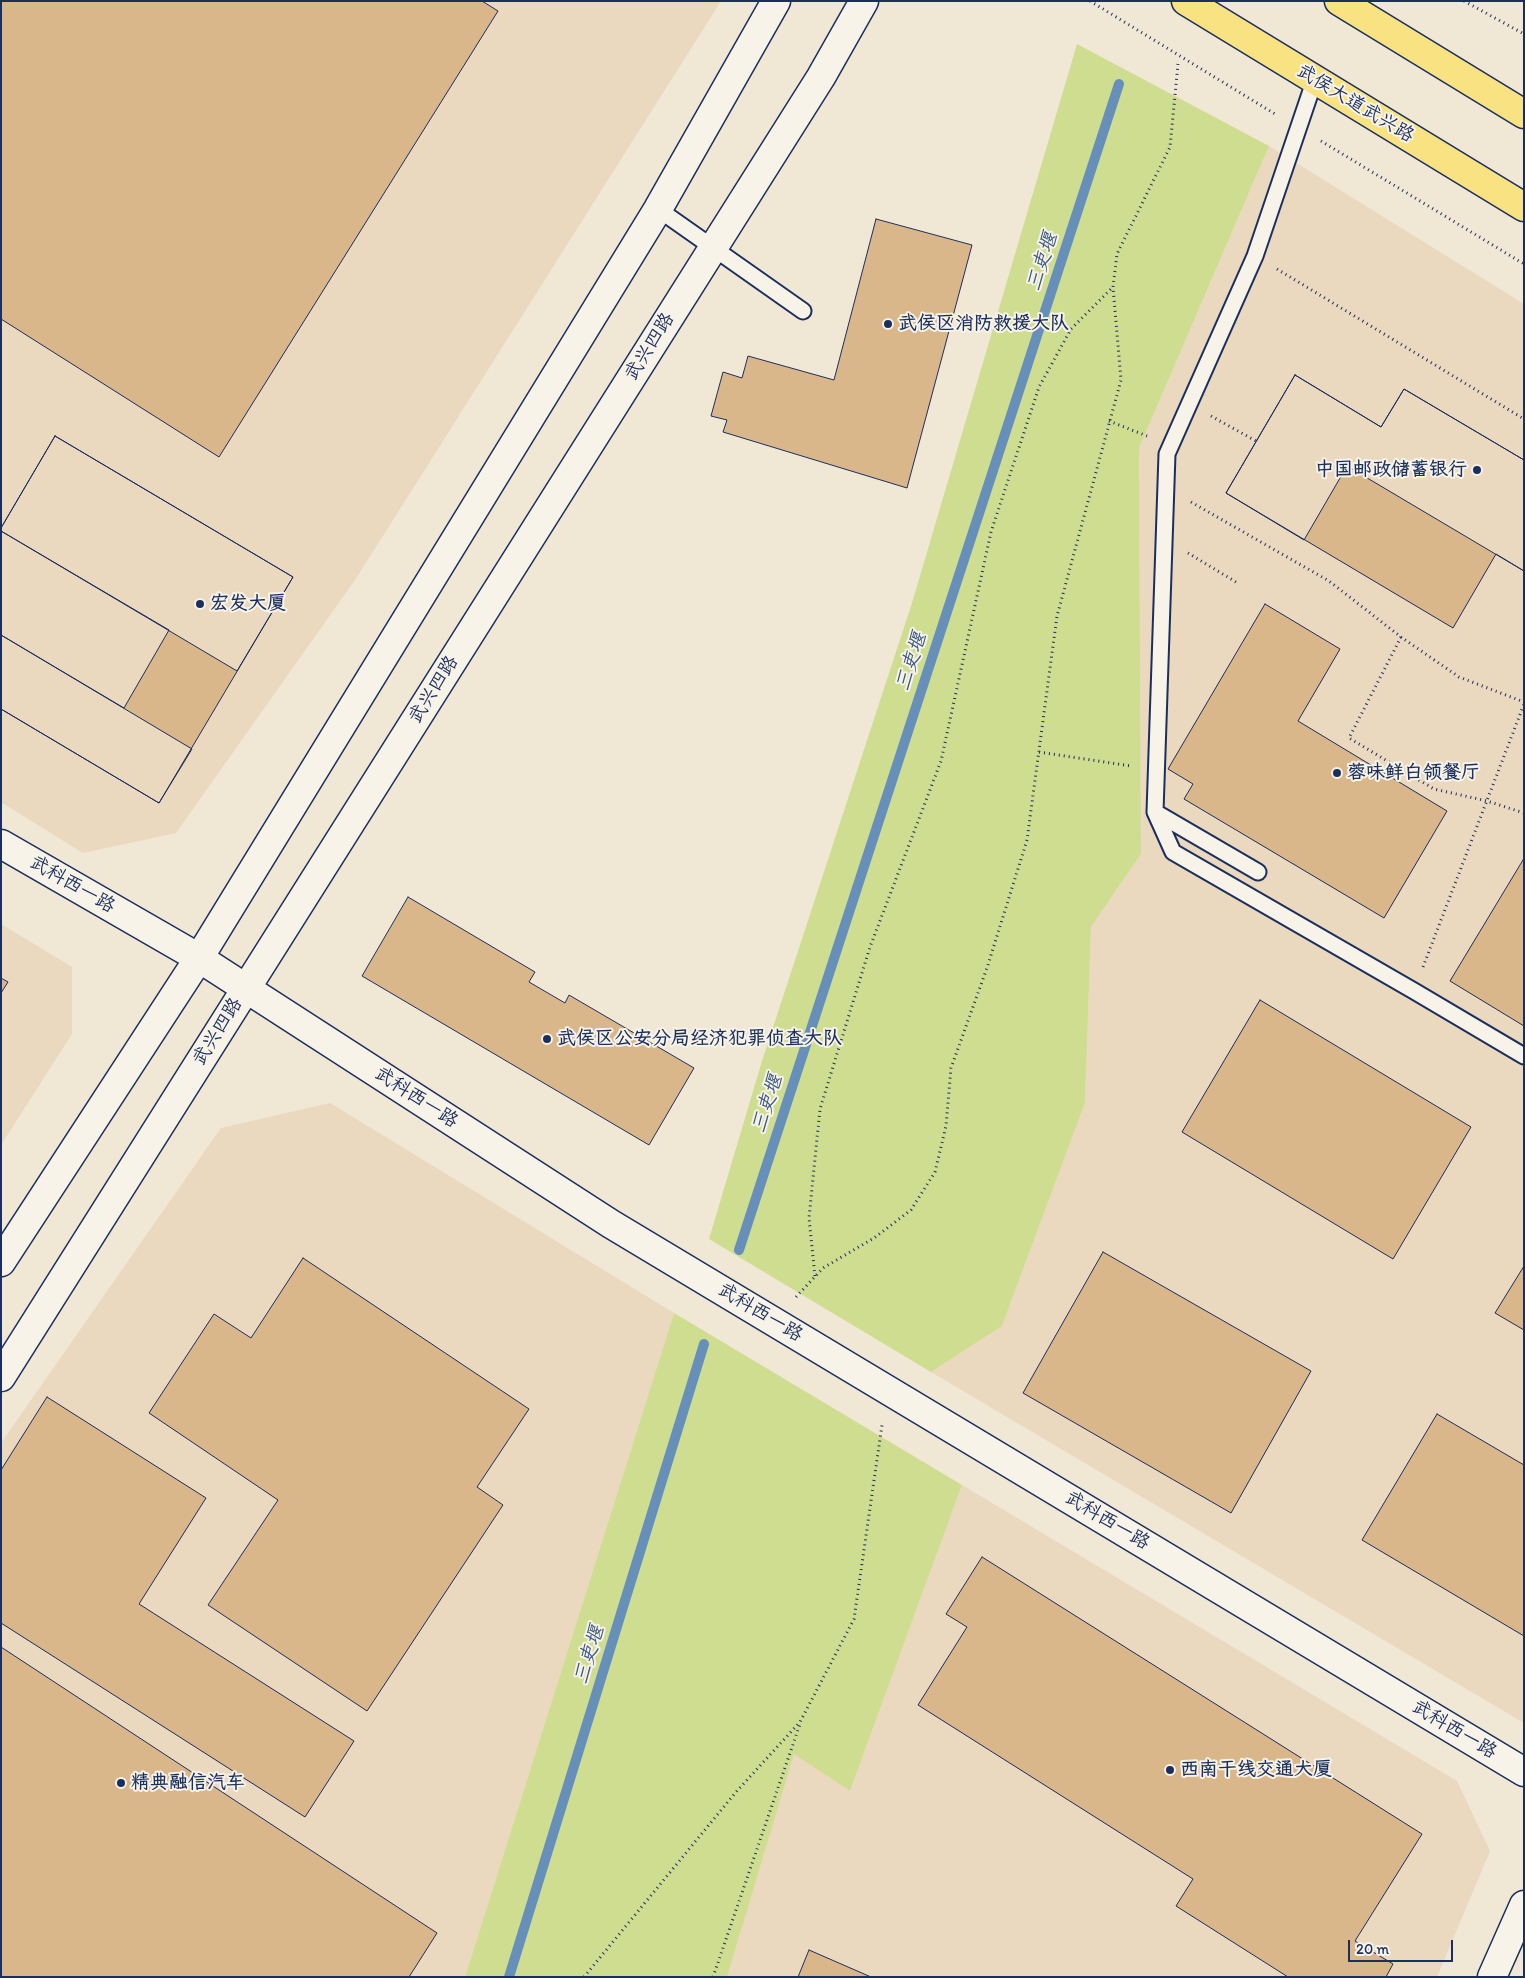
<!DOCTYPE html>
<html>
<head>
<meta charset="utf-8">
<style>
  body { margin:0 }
  #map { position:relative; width:1525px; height:1978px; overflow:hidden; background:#f1e7d5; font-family:Itim,sans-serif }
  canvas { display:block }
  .frame { position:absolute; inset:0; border:2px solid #1b2f5e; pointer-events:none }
  .scale { position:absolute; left:1348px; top:1940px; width:105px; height:22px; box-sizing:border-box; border:2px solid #1b2f5e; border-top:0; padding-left:6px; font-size:15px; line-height:18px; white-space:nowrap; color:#1b2f5e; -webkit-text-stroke:4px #f7f3e8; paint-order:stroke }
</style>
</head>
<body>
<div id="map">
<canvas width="1525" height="1978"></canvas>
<div class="frame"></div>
<div class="scale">20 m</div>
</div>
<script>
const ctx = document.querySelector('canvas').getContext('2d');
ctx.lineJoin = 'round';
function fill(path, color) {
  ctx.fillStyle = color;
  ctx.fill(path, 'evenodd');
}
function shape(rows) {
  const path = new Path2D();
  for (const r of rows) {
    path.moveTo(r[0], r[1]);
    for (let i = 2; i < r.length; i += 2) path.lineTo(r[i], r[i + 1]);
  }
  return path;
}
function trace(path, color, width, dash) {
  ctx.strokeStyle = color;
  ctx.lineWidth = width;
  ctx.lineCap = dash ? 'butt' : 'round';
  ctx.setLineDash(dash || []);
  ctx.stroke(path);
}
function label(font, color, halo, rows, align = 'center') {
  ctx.font = font + ' Itim,"LXGW WenKai TC",sans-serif';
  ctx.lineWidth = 4;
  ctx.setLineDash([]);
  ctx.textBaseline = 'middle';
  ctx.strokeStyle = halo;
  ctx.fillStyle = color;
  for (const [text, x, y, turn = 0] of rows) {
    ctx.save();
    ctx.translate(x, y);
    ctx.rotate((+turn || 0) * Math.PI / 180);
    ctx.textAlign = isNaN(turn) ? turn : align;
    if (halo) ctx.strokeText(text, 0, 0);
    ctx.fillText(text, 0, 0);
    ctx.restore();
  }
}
const built = shape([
  [1,1,721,1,357,577,176,833,83,853,1,802],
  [1269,146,1524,304,1524,1723,931,1372,1002,1326,1085,1103,1091,927,1141,854,1139,448],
  [1,924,72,967,72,1034,1,1145],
  [330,1103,674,1313,465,1977,1,1977,1,1443,221,1128],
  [962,1485,1457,1781,1490,1851,1437,1977,727,1977,794,1753,850,1791]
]);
const green = shape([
  [1077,44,1269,146,1139,448,1141,854,1091,927,1085,1103,1002,1326,931,1372,709,1239,762,1061,912,603],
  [674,1313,962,1485,850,1791,794,1754,727,1977,465,1977]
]);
const stream = shape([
  [739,1250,1119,84],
  [509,1977,704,1344]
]);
const building = shape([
  [1,1,482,1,498,11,219,457,1,319,1,1],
  [876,219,972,245,907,488,723,432,727,420,711,416,723,372,742,378,748,356,834,380,876,219],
  [1295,375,1381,427,1404,389,1524,460,1524,571,1347,466,1304,540,1226,493,1295,375],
  [1295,375,1381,427,1404,389,1524,460,1524,571,1496,554,1453,628,1226,493,1295,375],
  [55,436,293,577,237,671,1,531,1,528,55,436],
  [55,436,293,577,159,803,1,709,1,635,124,708,169,630,1,531,1,528,55,436],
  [1265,604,1340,649,1298,721,1447,811,1384,918,1184,799,1193,784,1168,769,1265,604],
  [1,635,192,749,159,803,1,709,1,635],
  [1523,860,1524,861,1524,1026,1450,981,1523,860],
  [408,897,535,972,529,982,565,1003,569,995,694,1068,649,1145,362,976,408,897],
  [1,978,8,982,1,993,1,978],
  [1260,1000,1471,1127,1393,1259,1182,1132,1260,1000],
  [1103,1252,1311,1371,1231,1513,1023,1393,1103,1252],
  [303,1258,529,1409,477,1487,503,1505,367,1711,208,1605,278,1500,149,1413,214,1314,251,1338,303,1258],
  [1524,1266,1524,1330,1495,1313,1524,1266],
  [47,1397,206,1498,139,1604,354,1741,305,1817,1,1623,1,1470,47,1397],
  [1437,1414,1524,1465,1524,1636,1362,1540,1437,1414],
  [982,1557,1422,1834,1355,1941,1393,1964,1386,1977,1288,1977,1176,1906,1193,1879,918,1705,967,1627,946,1614,982,1557],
  [1,1647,437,1933,409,1977,1,1977,1,1647],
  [809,1950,871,1977,798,1977,809,1950]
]);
const path = shape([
  [1090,1,1275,114],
  [1464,1,1524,34],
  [1321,141,1524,264],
  [1277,269,1524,419],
  [1211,416,1256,441],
  [1109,421,1147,436],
  [1191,502,1329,581,1401,637,1459,677,1524,702],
  [1188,553,1236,582],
  [1401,637,1349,738,1434,789,1487,801,1524,813],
  [1039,752,1131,766],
  [1423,967,1524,704],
  [815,1276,809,1218,820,1109,870,947,941,761,991,532,1039,387,1071,329,1113,287],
  [796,1297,823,1268,874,1238,911,1210,935,1172,946,1126,951,1068,987,968,1027,840,1057,616,1121,380,1113,287,1117,254,1170,147,1178,64],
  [584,1977,736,1792,800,1722,854,1619,882,1425],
  [713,1977,800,1724]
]);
const lane = shape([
  [1315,79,1255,256,1167,454,1155,812,1173,852,1414,991,1524,1056],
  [658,209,803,311],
  [1155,812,1258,872]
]);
const street = shape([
  [1,844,199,958,611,1224,1524,1772]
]);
const secondary = shape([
  [1,1262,199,958,658,209,776,1],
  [1,1377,821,77,864,1],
  [1492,1977,1524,1905]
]);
const primary = shape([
  [1186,1,1524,207],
  [1339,1,1524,114]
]);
const markers = [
  [888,324,5,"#1b2f5e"],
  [1477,470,5,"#1b2f5e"],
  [200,604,5,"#1b2f5e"],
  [1337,773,5,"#1b2f5e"],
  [547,1039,5,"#1b2f5e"],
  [1170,1770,5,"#1b2f5e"],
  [121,1783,5,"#1b2f5e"]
];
const streetNames = [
  ["武侯大道武兴路",1355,104,31],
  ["武兴四路",650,347,-58],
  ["武兴四路",434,690,-58],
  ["武科西一路",72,885,30],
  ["武兴四路",218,1032,-58],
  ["武科西一路",416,1098,33],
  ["武科西一路",760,1313,31],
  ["武科西一路",1107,1521,31],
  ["武科西一路",1454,1730,31]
];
const poiNames = [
  ["武侯区消防救援大队",898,324],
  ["中国邮政储蓄银行",1467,470,"right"],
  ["宏发大厦",210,604],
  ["蓉味鲜白领餐厅",1347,773],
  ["武侯区公安分局经济犯罪侦查大队",557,1039],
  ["西南干线交通大厦",1180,1770],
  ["精典融信汽车",131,1783]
];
const waterNames = [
  ["三吏堰",1043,262,-72],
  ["三吏堰",912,662,-72],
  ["三吏堰",768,1104,-72],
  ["三吏堰",590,1655,-73]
];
fill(built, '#ead8bf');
fill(green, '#cfdd91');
trace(stream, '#6690ba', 10);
fill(building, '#dab68b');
trace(building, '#1b2f5e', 1);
trace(lane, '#1b2f5e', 19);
trace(street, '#1b2f5e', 31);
trace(secondary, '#1b2f5e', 31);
trace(primary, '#1b2f5e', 31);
trace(path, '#1b2f5e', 3, [1, 4]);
trace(lane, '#f7f3e8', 15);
trace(street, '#f7f3e8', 28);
trace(secondary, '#f7f3e8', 28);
trace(primary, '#f8e281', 28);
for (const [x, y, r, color] of markers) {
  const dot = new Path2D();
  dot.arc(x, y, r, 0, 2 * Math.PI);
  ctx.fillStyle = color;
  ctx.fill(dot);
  trace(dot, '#f7f3e8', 2);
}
label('19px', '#1b2f5e', '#f7f3e8', streetNames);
label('bold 19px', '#1b2f5e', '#f7f3e8', poiNames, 'left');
label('italic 20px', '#3a5884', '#f7f3e8', waterNames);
</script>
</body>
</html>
